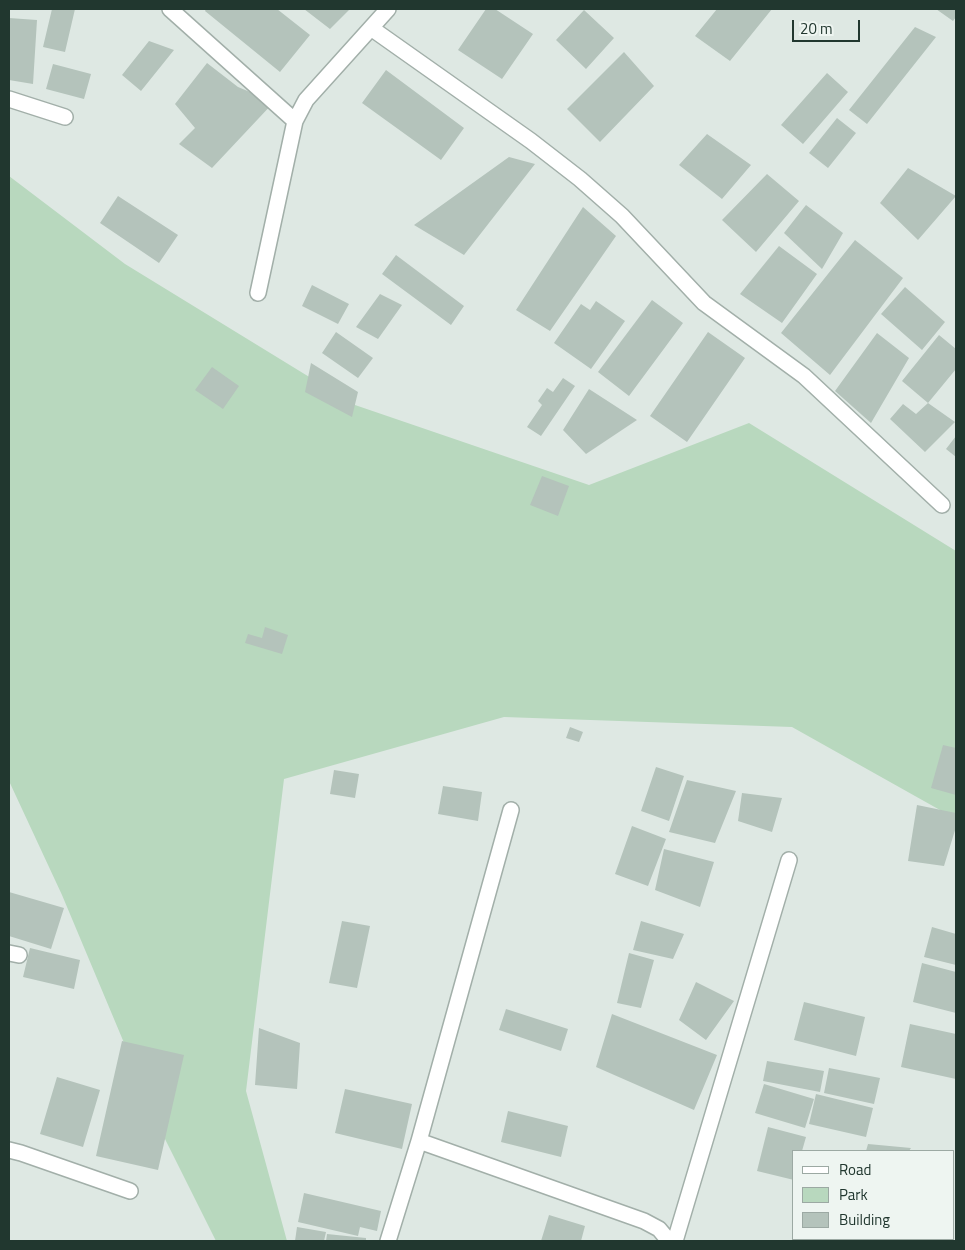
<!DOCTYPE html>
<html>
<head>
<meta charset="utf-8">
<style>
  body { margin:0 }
  #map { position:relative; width:965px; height:1250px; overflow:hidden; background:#dee8e3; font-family:"Titillium Web",sans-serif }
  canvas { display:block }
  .frame { position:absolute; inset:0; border:10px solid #21372f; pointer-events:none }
  .legend { position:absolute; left:792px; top:1150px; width:162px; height:90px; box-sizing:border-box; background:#eef5f1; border:1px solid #9ca9a3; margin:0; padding:6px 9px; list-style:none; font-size:15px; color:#21372f }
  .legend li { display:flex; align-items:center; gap:10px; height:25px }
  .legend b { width:25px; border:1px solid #9ca9a3 }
  .scale { position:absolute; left:792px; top:20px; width:68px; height:22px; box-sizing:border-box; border:2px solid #21372f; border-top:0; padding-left:6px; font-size:15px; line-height:18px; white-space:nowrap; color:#21372f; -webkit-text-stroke:4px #eef5f1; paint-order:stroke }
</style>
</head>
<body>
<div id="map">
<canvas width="965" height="1250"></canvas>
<div class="frame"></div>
<ul class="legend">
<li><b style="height:6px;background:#fff"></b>Road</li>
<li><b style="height:14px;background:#b8d8be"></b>Park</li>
<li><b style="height:14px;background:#b4c3bb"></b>Building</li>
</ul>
<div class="scale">20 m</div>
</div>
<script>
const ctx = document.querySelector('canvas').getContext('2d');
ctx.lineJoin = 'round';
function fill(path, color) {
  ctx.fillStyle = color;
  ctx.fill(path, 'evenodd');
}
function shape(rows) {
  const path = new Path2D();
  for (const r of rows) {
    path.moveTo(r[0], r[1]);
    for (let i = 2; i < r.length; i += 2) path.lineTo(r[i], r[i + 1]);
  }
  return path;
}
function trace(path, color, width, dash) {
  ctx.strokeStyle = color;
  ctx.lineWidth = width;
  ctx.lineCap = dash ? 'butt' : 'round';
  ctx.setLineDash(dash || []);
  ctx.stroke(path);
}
const green = shape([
  [9,176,125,264,355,405,589,485,749,423,956,551,956,819,792,727,504,717,284,779,246,1091,287,1241,216,1241,161,1131,62,895,9,781]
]);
const building = shape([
  [52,9,75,9,65,52,43,47],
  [206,9,277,9,310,35,280,72,205,11],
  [304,9,350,9,330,29],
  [486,9,495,9,533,34,502,79,458,50],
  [717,9,772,9,730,61,695,36],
  [936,9,956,9,956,17,953,21],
  [584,10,614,38,586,69,556,40],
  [9,18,37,20,33,84,9,80],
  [915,27,936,37,867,124,849,110],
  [149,41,174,50,141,91,122,75],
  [624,52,654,86,600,142,567,109],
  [207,63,238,87,274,102,212,168,179,144,195,128,175,104],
  [53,64,91,74,84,99,46,89],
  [386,70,464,128,441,160,362,103],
  [827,73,848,92,803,144,781,125],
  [837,118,856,133,828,168,809,153],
  [707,134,751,165,722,199,679,165],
  [509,157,535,164,464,255,414,225],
  [908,168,956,196,918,240,880,203],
  [767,174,799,201,756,252,722,220],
  [118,196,178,235,159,263,100,223],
  [806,205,843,233,822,269,784,233],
  [583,207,616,236,550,331,516,310],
  [855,240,903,278,830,375,781,333],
  [779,246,817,274,782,323,740,294],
  [396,255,464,306,451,325,382,274],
  [312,285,349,304,338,324,302,306],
  [905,287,945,322,922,350,881,314],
  [380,294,402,305,378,339,356,327],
  [652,300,683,323,629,396,598,372],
  [596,301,625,321,591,369,554,343,581,304,590,310],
  [336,332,373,358,358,378,322,353],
  [708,332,745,358,687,442,650,416],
  [877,333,909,358,871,423,835,391],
  [939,335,956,349,956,369,928,403,902,381],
  [311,363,358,392,352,417,305,392],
  [212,367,239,386,223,409,195,390],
  [563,378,575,386,541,436,527,427,542,405,538,401,547,388,553,392],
  [589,389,637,420,586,454,563,430],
  [928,403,955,422,925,452,890,419,903,404,916,414],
  [956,436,956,457,946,449],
  [542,476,569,486,558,516,530,505],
  [265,627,288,635,282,654,245,643,248,634,262,638],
  [570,727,583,732,579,742,566,738],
  [943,745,956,748,956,795,931,788],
  [656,767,684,776,669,821,641,811],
  [334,770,359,774,355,798,330,794],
  [687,780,736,791,715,843,669,832],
  [443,786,482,792,478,821,438,814],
  [742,793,782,798,772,832,738,821],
  [917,805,956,813,956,827,944,866,908,861],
  [632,826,666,839,648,886,615,874],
  [664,849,714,862,700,907,655,890],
  [9,892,64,908,51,949,9,936],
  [342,921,370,926,357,988,329,983],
  [641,921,684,934,673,959,633,950],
  [932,927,956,934,956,965,924,957],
  [30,948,80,960,74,989,23,977],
  [629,953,654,960,641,1008,617,1003],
  [922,963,956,972,956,1013,913,1002],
  [696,982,734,1001,706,1040,679,1020],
  [804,1002,865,1017,856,1056,794,1040],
  [506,1009,568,1029,561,1051,499,1030],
  [612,1014,717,1055,694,1110,596,1067],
  [910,1024,956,1034,956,1079,901,1067],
  [259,1028,300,1043,297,1089,255,1085],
  [122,1041,184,1055,158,1170,96,1156],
  [767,1061,824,1071,820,1092,763,1081],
  [829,1068,880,1078,874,1104,824,1093],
  [57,1077,100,1090,83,1147,40,1134],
  [764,1084,814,1099,805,1128,755,1113],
  [345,1089,412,1104,402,1149,335,1133],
  [816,1094,873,1108,866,1137,809,1124],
  [508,1111,568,1126,561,1157,501,1142],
  [768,1127,806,1137,802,1151,794,1151,794,1180,757,1171],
  [868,1144,911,1148,909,1151,866,1151],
  [304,1193,381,1211,377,1231,360,1227,358,1236,298,1222],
  [549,1215,585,1226,581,1241,541,1241],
  [297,1227,326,1232,324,1241,295,1241],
  [327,1234,366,1238,366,1241,326,1241],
  [796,1239,833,1239,833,1241,795,1241],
  [839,1239,879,1239,878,1241,838,1241],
  [883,1239,948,1239,947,1241,882,1241]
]);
const minor = shape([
  [170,9,295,121],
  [371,28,531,141,580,179,622,216,704,303,804,376,942,505],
  [9,99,65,117],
  [258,293,295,121,306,100,388,9],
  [511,810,419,1141,644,1221,659,1229,669,1241],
  [9,953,19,955],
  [9,1150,21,1153,130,1191],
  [388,1241,419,1141],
  [675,1241,789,860]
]);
fill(green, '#b8d8be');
fill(building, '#b4c3bb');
trace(minor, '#a2afa9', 18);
trace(minor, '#fff', 15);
</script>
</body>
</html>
